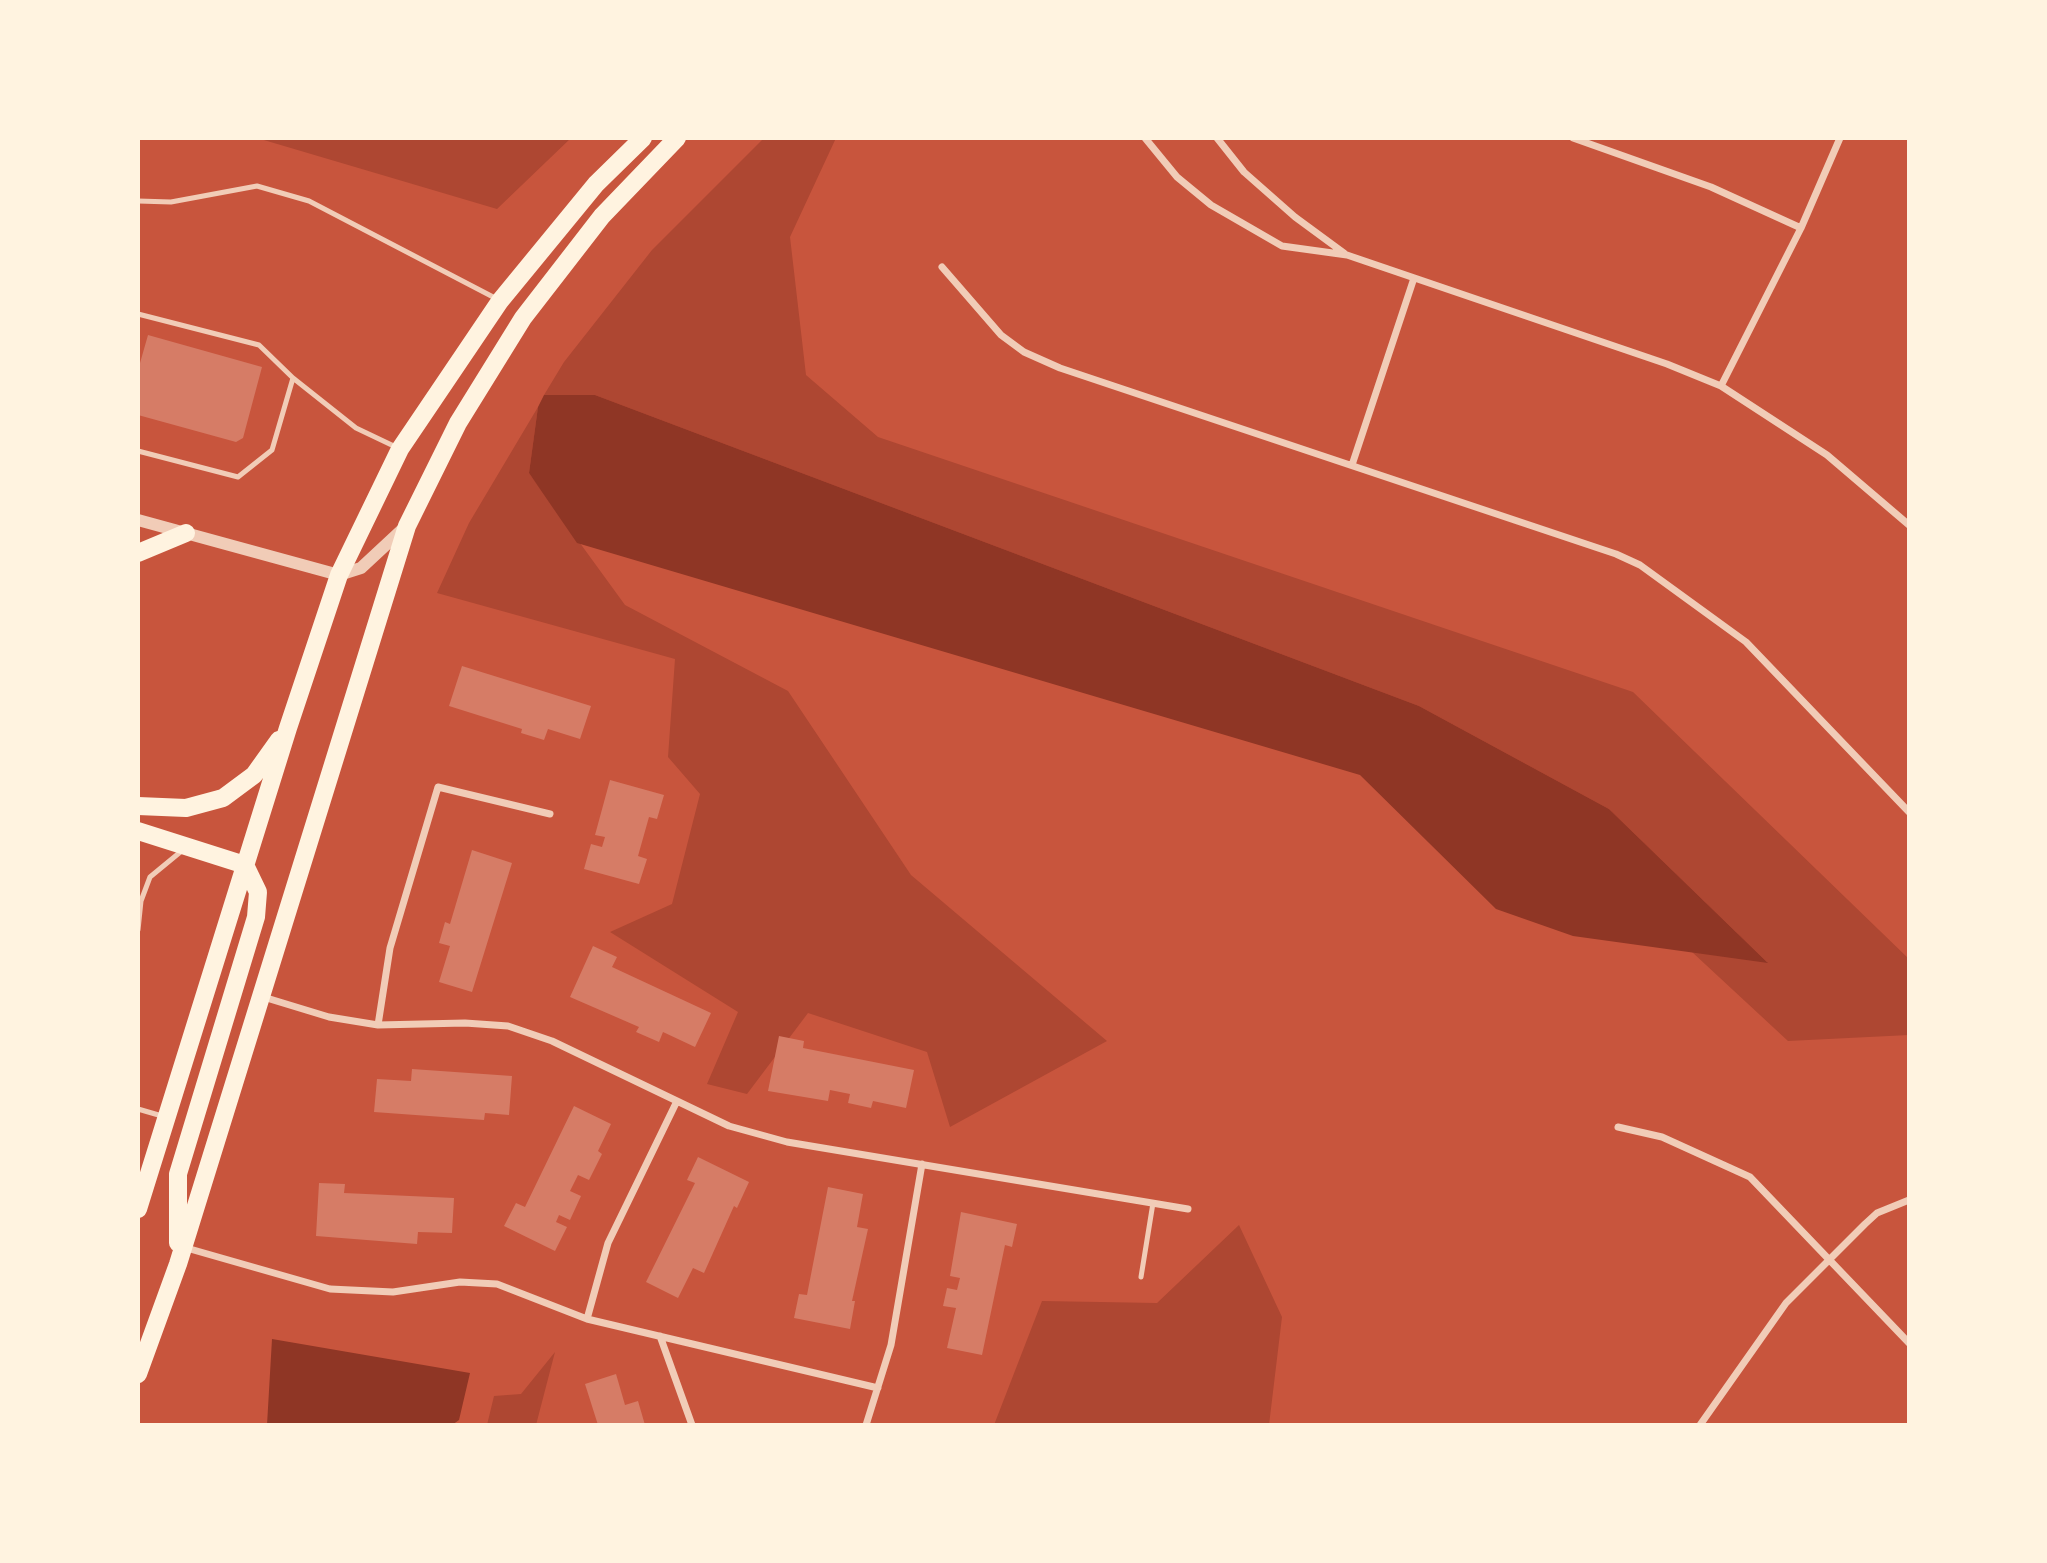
<!DOCTYPE html>
<html>
<head>
<meta charset="utf-8">
<style>
  body { margin:0 }
  #map { position:relative; width:2047px; height:1563px; overflow:hidden; background:#c8553d; font-family:Lato,sans-serif }
  canvas { display:block }
  .frame { position:absolute; inset:0; border:140px solid #fff3e0; pointer-events:none }
</style>
</head>
<body>
<div id="map">
<canvas width="2047" height="1563"></canvas>
<div class="frame"></div>
</div>
<script>
const ctx = document.querySelector('canvas').getContext('2d');
ctx.lineJoin = 'round';
function fill(path, color) {
  ctx.fillStyle = color;
  ctx.fill(path, 'evenodd');
}
function shape(rows) {
  const path = new Path2D();
  for (const r of rows) {
    path.moveTo(r[0], r[1]);
    for (let i = 2; i < r.length; i += 2) path.lineTo(r[i], r[i + 1]);
  }
  return path;
}
function trace(path, color, width, dash) {
  ctx.strokeStyle = color;
  ctx.lineWidth = width;
  ctx.lineCap = dash ? 'butt' : 'round';
  ctx.setLineDash(dash || []);
  ctx.stroke(path);
}
const green = shape([
  [257,138,571,138,497,209],
  [764,138,836,138,790,237,806,375,878,437,1633,692,1909,959,1909,1035,1788,1041,1692,952,1767,962,1609,809,1419,706,595,395,544,395,564,362,652,250],
  [538,407,529,473,625,605,788,691,911,875,1107,1041,950,1127,927,1052,808,1013,747,1094,707,1084,738,1012,610,932,672,904,700,794,668,757,675,659,437,593,469,523],
  [1239,1225,1282,1317,1269,1425,994,1425,1042,1301,1157,1303],
  [555,1352,536,1425,487,1425,494,1396,521,1394]
]);
const water = shape([
  [544,395,595,395,1419,706,1609,809,1768,963,1573,936,1496,909,1360,775,577,543,529,473,538,407],
  [272,1339,470,1373,459,1420,452,1425,267,1425]
]);
const building = shape([
  [148,335,262,367,243,438,236,442,138,415,138,370],
  [462,666,591,706,580,739,548,729,544,740,521,733,522,729,449,706],
  [610,780,664,795,657,819,649,817,638,856,647,859,639,884,584,869,591,844,602,847,605,837,595,835],
  [472,850,512,863,472,992,439,982,450,946,439,943,445,922,450,924],
  [593,946,617,957,612,967,711,1013,695,1047,663,1032,659,1042,636,1032,639,1027,570,997],
  [779,1036,804,1041,803,1048,914,1070,906,1108,873,1101,871,1108,848,1103,850,1094,830,1090,828,1101,768,1091],
  [412,1069,512,1076,509,1115,485,1113,484,1120,374,1112,377,1079,411,1081],
  [574,1106,611,1124,598,1151,602,1154,589,1180,578,1175,570,1191,581,1196,570,1220,559,1215,556,1222,567,1227,555,1251,504,1226,516,1203,525,1207],
  [698,1157,749,1182,737,1208,734,1206,704,1273,693,1268,678,1298,646,1282,695,1183,687,1180],
  [319,1183,345,1184,344,1193,454,1198,452,1233,418,1232,417,1244,316,1236],
  [828,1187,863,1194,857,1227,868,1229,852,1301,855,1301,850,1329,794,1318,799,1294,807,1295],
  [961,1212,1017,1224,1012,1247,1005,1245,982,1355,947,1348,956,1308,943,1306,947,1288,957,1290,960,1278,950,1276],
  [616,1374,625,1405,638,1401,645,1425,598,1425,585,1384]
]);
const service = shape([
  [138,201,171,202,257,186,309,201,497,299],
  [138,314,259,345,293,378],
  [138,451,238,477,272,450,293,378,356,428,398,448],
  [138,930,141,901,150,877,184,849],
  [138,1109,162,1116],
  [1141,1277,1153,1203]
]);
const minor = shape([
  [1145,138,1177,177,1211,205,1282,246,1347,255,1667,364,1721,386,1827,455,1909,525],
  [1217,138,1244,172,1295,217,1344,253],
  [1573,138,1711,187,1801,228],
  [942,267,1001,335,1024,352,1060,368,1616,554,1640,565,1746,642,1909,812],
  [1721,386,1801,228,1840,138],
  [1352,465,1414,278],
  [260,996,329,1017,378,1025,465,1023,508,1026,552,1041,729,1126,787,1142,1188,1209],
  [378,1025,390,948,438,787,550,814],
  [1618,1127,1662,1137,1750,1177,1909,1343],
  [183,1247,330,1289,393,1292,460,1282,497,1284,587,1319,878,1388],
  [587,1319,608,1243,677,1101],
  [660,1336,692,1425],
  [866,1425,891,1345,922,1164],
  [1700,1425,1786,1303,1865,1224,1877,1213,1909,1200]
]);
const tertiary = shape([
  [138,520,339,575,361,568,404,528]
]);
const primary = shape([
  [138,553,186,533],
  [138,806,186,808,223,798,254,775,279,740],
  [138,831,245,865,258,892,256,917,178,1174,178,1243],
  [138,1209,288,728,339,575,400,449,500,301,596,184,643,138],
  [138,1374,178,1264,407,526,458,423,523,318,602,216,677,138]
]);
fill(green, '#ae4732');
fill(water, '#8f3625');
fill(building, '#d67c66');
trace(service, '#f1ccb7', 5);
trace(minor, '#f1ccb7', 7);
trace(tertiary, '#f1ccb7', 12);
trace(primary, '#fff3e0', 18);
</script>
</body>
</html>
